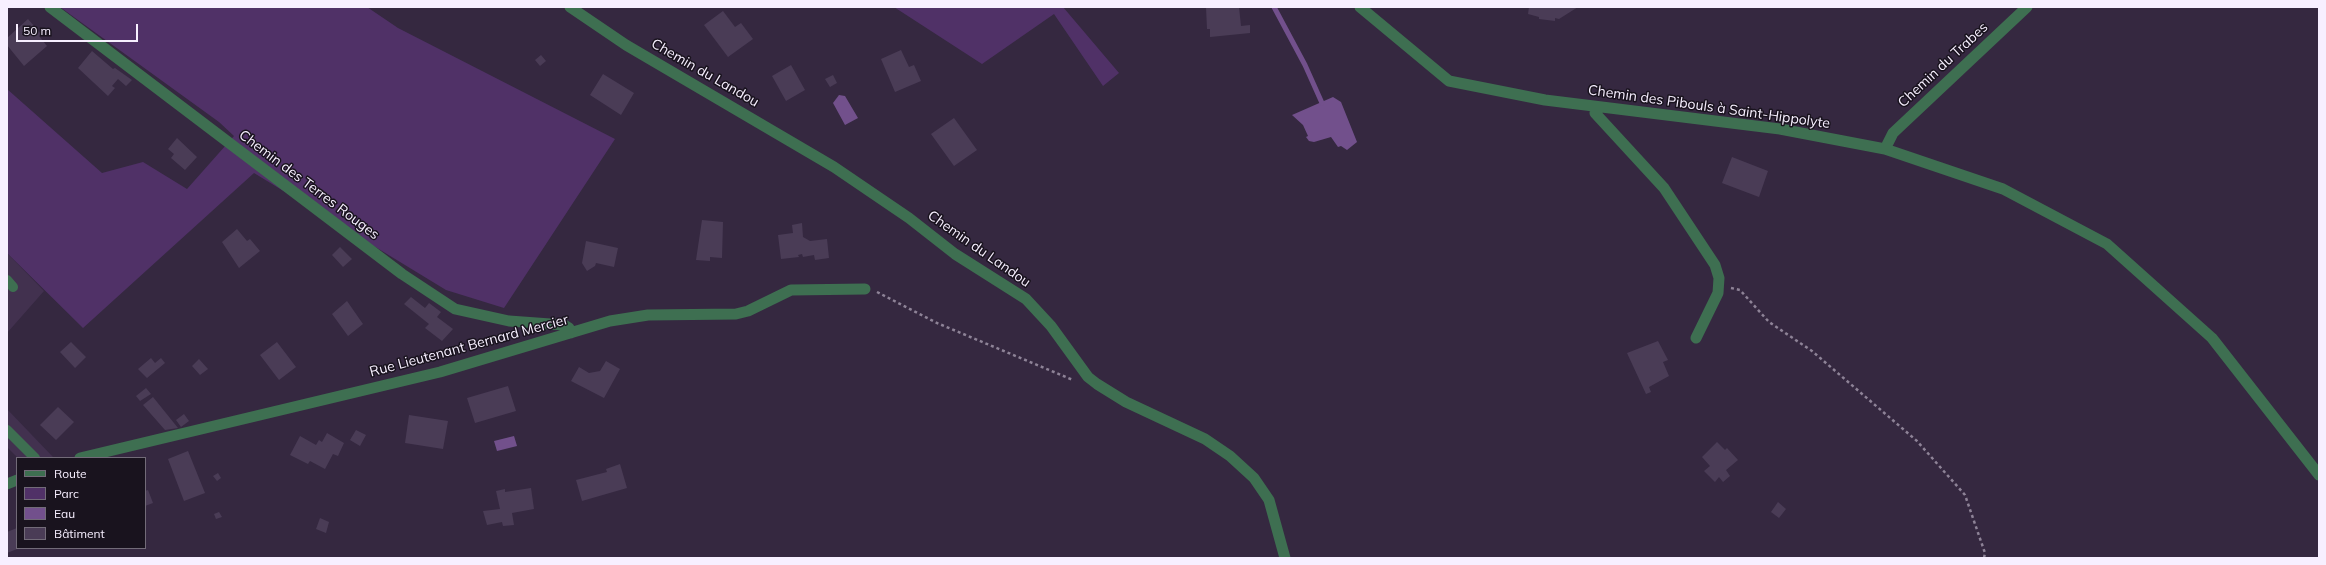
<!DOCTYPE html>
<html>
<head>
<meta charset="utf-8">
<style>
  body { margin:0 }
  #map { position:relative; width:2326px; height:565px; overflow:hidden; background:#352840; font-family:Mulish,sans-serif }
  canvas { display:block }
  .frame { position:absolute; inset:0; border:8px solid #f7efff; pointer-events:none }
  .legend { position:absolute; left:16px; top:457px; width:130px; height:92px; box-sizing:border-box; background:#19131e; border:1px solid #726b78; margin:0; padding:5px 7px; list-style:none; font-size:12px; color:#f7efff }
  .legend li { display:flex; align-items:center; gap:8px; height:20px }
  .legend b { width:20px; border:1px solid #726b78 }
  .scale { position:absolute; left:16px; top:24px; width:122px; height:18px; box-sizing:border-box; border:2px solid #f7efff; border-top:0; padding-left:5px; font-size:12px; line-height:14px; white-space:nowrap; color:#f7efff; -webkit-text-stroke:3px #19131e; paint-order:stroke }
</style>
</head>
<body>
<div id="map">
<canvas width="2326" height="565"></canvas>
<div class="frame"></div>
<ul class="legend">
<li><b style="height:5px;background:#3e6f51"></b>Route</li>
<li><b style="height:11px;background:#503167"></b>Parc</li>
<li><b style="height:11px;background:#72508c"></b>Eau</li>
<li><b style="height:11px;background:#4a3c56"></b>Bâtiment</li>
</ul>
<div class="scale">50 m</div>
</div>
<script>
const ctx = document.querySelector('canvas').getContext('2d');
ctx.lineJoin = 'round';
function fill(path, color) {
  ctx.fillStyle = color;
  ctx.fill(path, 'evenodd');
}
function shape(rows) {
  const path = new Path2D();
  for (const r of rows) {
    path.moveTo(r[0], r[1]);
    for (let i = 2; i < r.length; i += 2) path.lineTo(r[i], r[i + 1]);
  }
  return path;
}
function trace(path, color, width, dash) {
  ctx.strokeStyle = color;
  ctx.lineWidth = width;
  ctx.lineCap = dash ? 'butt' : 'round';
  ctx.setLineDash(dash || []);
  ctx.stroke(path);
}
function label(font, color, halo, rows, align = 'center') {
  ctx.font = font + ' Mulish,sans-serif';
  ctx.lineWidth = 3;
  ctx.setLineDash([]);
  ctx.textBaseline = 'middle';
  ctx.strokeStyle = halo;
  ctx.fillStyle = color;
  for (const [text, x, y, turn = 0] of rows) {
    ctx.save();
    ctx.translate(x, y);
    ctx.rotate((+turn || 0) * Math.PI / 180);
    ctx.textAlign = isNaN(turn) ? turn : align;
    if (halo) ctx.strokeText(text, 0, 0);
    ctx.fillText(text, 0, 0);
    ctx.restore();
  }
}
const built = shape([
  [7,253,44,291,7,333],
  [7,409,53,457,18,458,7,447]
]);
const green = shape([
  [60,7,367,7,398,28,615,139,504,308,446,290,254,173,83,328,7,253,7,89,102,173,143,162,187,189,234,136,219,122],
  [894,7,1063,7,1119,73,1103,86,1054,14,982,64]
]);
const water = shape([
  [839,95,845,96,858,118,845,125,833,103],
  [1333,97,1341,102,1357,142,1347,150,1341,146,1338,147,1331,137,1314,142,1309,141,1306,137,1308,136,1303,125,1292,115],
  [514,436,517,446,497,451,494,441]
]);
const stream = shape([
  [1274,7,1305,65,1322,103]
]);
const building = shape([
  [1206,7,1239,7,1241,26,1250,25,1250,33,1210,37,1210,29,1207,29],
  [1529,7,1578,7,1559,19,1555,18,1555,21,1539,19,1539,17,1528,14],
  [723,11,735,27,741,23,753,39,728,57,704,25],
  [28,19,41,34,39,36,47,46,24,66,7,45,7,38],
  [901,50,909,67,914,65,921,81,895,92,881,59],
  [92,51,113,69,115,68,132,80,126,86,118,79,112,86,115,88,108,96,78,68],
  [541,55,546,61,540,66,535,60],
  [791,65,805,90,786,101,772,76],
  [603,74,634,93,621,115,590,95],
  [833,75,837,83,830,87,825,79],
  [954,118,977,150,954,166,931,134],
  [177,138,197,157,185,170,171,158,174,154,168,149],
  [1732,157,1768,171,1759,197,1722,183],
  [702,220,723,222,722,258,710,257,710,261,696,260],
  [802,223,803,237,810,241,827,239,829,258,815,260,814,255,803,257,802,254,798,255,799,257,781,259,778,235,793,233,792,225],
  [237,229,247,241,250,239,260,251,239,268,222,242],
  [586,241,618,248,614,267,596,263,595,266,587,271,582,263],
  [340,247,352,259,343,267,332,255],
  [411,297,425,308,429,303,441,312,437,317,453,329,442,341,425,328,429,324,404,304],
  [347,301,363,324,348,336,332,314],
  [1658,341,1668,360,1663,362,1669,376,1649,387,1651,392,1646,394,1627,353],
  [71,342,86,357,75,368,60,352],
  [277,342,296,367,279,380,260,355],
  [151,358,155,363,161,358,165,363,147,378,138,369],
  [199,359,208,369,200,375,192,366],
  [606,361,620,369,604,398,571,381,579,367,589,373,600,371],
  [508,386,516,411,475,423,467,398],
  [146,388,151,394,140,401,136,396],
  [153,397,178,428,165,430,143,405],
  [58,407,74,422,56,440,40,425],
  [184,414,189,421,181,427,176,420],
  [409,415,448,421,443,449,405,443],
  [356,430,366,435,360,446,350,440],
  [327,433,344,443,338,456,333,454,325,469,310,461,308,464,290,455,300,436,316,445,319,440,322,442],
  [1717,442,1725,450,1727,448,1738,460,1726,470,1730,476,1723,482,1719,477,1715,482,1704,471,1710,466,1702,457],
  [188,451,205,493,184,501,168,459],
  [620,464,627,488,582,501,576,480,607,472,606,469],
  [218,473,221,478,217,481,213,476],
  [531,488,534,509,512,513,514,525,503,526,502,522,487,525,483,511,500,509,496,491,505,489,505,492],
  [148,490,153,503,145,506,145,491],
  [1778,502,1786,509,1779,518,1771,512],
  [219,512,222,517,216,519,214,514],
  [320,518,329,522,326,533,316,529],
  [17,528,17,549,7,553,7,532]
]);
const path = shape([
  [1731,288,1740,290,1769,322,1812,351,1917,441,1965,495,1985,553,1984,558],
  [877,292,937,323,1073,380]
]);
const service = shape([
  [7,280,13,287],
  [7,430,35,458]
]);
const minor = shape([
  [50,7,402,274,455,309,509,321,564,325,569,328,571,333],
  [570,7,626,45,834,167,909,218,955,254,1026,299,1051,326,1088,377,1097,384,1126,402,1205,439,1230,456,1254,478,1269,500,1285,558],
  [1360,7,1449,81,1545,100,1780,129,1885,149,2003,189,2107,244,2212,338,2319,475],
  [1596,108,1595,113,1664,188,1715,265,1719,278,1718,293,1696,338],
  [1885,149,1893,133,2027,7],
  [80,458,440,372,610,321,648,315,736,314,748,311,791,290,865,289],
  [7,484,17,480]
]);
const streetNames = [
  ["Chemin du Trabes",1943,65,-43],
  ["Chemin du Landou",705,73,30],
  ["Chemin des Pibouls à Saint-Hippolyte",1709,107,8],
  ["Chemin des Terres Rouges",309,185,37],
  ["Chemin du Landou",979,249,35],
  ["Rue Lieutenant Bernard Mercier",469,346,-15]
];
fill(built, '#42314f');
fill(green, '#503167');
fill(water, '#72508c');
trace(stream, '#72508c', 5);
fill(building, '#4a3c56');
trace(path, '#8e8397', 2.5, [3, 3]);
trace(service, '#3e6f51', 10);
trace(minor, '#3e6f51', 11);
label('14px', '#f7efff', '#19131e', streetNames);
</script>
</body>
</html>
